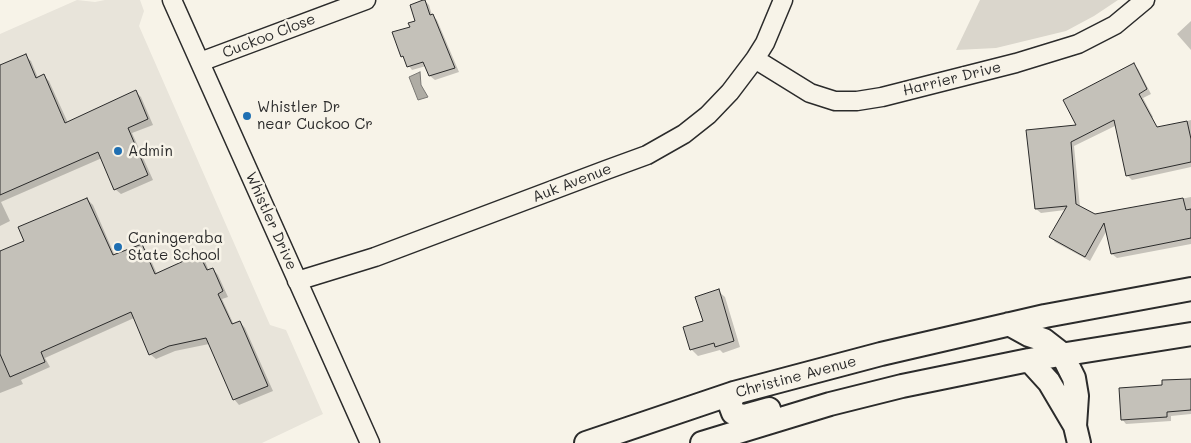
<!DOCTYPE html>
<html>
<head>
<meta charset="utf-8">
<style>
  body { margin:0 }
  canvas { display:block; background:#f7f3e8 }
</style>
</head>
<body>
<canvas width="1191" height="443"></canvas>
<script>
const ctx = document.querySelector('canvas').getContext('2d');
ctx.lineJoin = 'round';
function fill(path, color) {
  ctx.fillStyle = color;
  ctx.fill(path, 'evenodd');
}
function shape(rows) {
  const path = new Path2D();
  for (const r of rows) {
    path.moveTo(r[0], r[1]);
    for (let i = 2; i < r.length; i += 2) path.lineTo(r[i], r[i + 1]);
  }
  return path;
}
function trace(path, color, width, dash) {
  ctx.strokeStyle = color;
  ctx.lineWidth = width;
  ctx.lineCap = dash ? 'butt' : 'round';
  ctx.setLineDash(dash || []);
  ctx.stroke(path);
}
function label(font, color, halo, rows, align = 'center') {
  ctx.font = font + ' Mali,sans-serif';
  ctx.lineWidth = 5;
  ctx.setLineDash([]);
  ctx.textBaseline = 'middle';
  ctx.strokeStyle = halo;
  ctx.fillStyle = color;
  for (const [text, x, y, turn = 0] of rows) {
    ctx.save();
    ctx.translate(x, y);
    ctx.rotate((+turn || 0) * Math.PI / 180);
    ctx.textAlign = isNaN(turn) ? turn : align;
    if (halo) ctx.strokeText(text, 0, 0);
    ctx.fillText(text, 0, 0);
    ctx.restore();
  }
}
const built = shape([
  [77,0,95,2,105,0,140,0,144,11,139,26,262,307,270,325,286,330,323,414,262,443,0,443,0,34]
]);
const green = shape([
  [980,0,1118,0,1094,16,1066,31,996,48,956,50]
]);
const water = shape([
  [420,72,421,85,428,97,418,100,409,77,420,72]
]);
const shadow = shape([
  [425,1,429,5,432,15,437,20,459,72,435,80,430,76,426,66,412,70,402,56,411,27,417,21],
  [1191,21,1191,50,1177,34],
  [25,56,31,61,38,78,44,76,49,81,68,123,136,92,141,97,153,125,132,133,153,180,121,194,115,189,102,158,1,202,10,221,0,226,0,66],
  [1133,65,1138,69,1151,94,1143,98,1153,117,1128,140,1158,128,1191,120,1191,167,1132,180,1127,175,1117,125,1074,146,1080,207,1095,215,1191,197,1191,244,1117,258,1112,254,1107,230,1090,261,1055,242,1051,237,1065,210,1041,213,1036,209,1078,126],
  [87,199,93,205,115,256,142,246,147,251,157,274,199,256,205,261,209,271,213,269,218,275,228,297,222,299,234,325,240,322,245,328,273,391,239,405,234,399,209,344,175,351,156,359,150,354,134,318,45,358,50,367,21,380,23,384,0,393,0,253,25,242],
  [718,291,725,297,740,347,723,353,720,350,698,356,692,350],
  [1191,380,1191,414,1171,416,1171,421,1126,424,1122,419,1164,386]
]);
const building = shape([
  [423,0,425,0,430,15,433,14,455,68,429,76,423,62,407,67,403,56,401,57,392,32,410,27,408,23,415,21,410,5,423,0],
  [26,54,36,78,44,74,65,123,136,90,148,119,128,128,148,175,114,190,98,152,0,195,0,65,26,54],
  [1134,63,1147,89,1139,94,1157,127,1187,121,1191,139,1191,162,1126,176,1114,120,1071,142,1076,204,1095,214,1183,198,1186,210,1191,209,1191,238,1111,254,1104,223,1085,257,1049,237,1067,206,1035,209,1026,130,1076,125,1063,100,1134,63],
  [87,198,113,255,142,244,155,274,199,254,207,270,213,268,223,291,218,294,232,324,240,321,268,386,233,400,206,338,169,346,149,355,131,312,41,352,45,362,10,377,0,354,0,251,24,241,18,227,87,198],
  [719,289,734,341,715,347,714,343,690,350,683,327,703,321,695,297,719,289],
  [1191,379,1191,410,1167,412,1167,417,1121,420,1119,388,1162,385,1162,380,1191,379]
]);
const minor = shape([
  [172,0,370,443],
  [755,59,810,93,835,101,857,101,882,97,1016,63,1078,44,1115,25,1145,0],
  [200,62,366,0],
  [297,281,375,257,606,170,647,155,684,134,708,115,730,92,755,59,765,43,783,0]
]);
const tertiary = shape([
  [1009,324,1029,335,1044,340,1062,354,1074,378,1077,396,1075,426,1079,443],
  [1029,360,1049,382,1075,426],
  [734,393,730,405,733,413,744,416,769,409],
  [586,443,734,393,881,354,1045,316,1191,289],
  [702,443,830,404,902,386,1029,360,1191,334]
]);
const markers = [
  [247,116,5,"#1f6fb2"],
  [118,151,5,"#1f6fb2"],
  [118,247,5,"#1f6fb2"]
];
const streetNames = [
  ["Cuckoo Close",269,36,-21],
  ["Harrier Drive",952,79,-14],
  ["Auk Avenue",572,183,-21],
  ["Whistler Drive",271,221,66],
  ["Christine Avenue",796,377,-15]
];
const poiNames = [
  ["Whistler Dr",257,107],
  ["near Cuckoo Cr",257,124],
  ["Admin",128,151],
  ["Caningeraba",128,238],
  ["State School",128,255]
];
fill(built, '#e8e4da');
fill(green, '#dad6cc');
fill(water, '#afaca4');
trace(water, '#7a7874', 1);
fill(shadow, '#0003');
fill(building, '#c4c1b9');
trace(building, '#2b2b2b', 1);
trace(minor, '#2b2b2b', 21);
trace(tertiary, '#2b2b2b', 26);
trace(minor, '#f7f3e8', 18);
trace(tertiary, '#f7f3e8', 22);
for (const [x, y, r, color] of markers) {
  const dot = new Path2D();
  dot.arc(x, y, r, 0, 2 * Math.PI);
  ctx.fillStyle = color;
  ctx.fill(dot);
  trace(dot, '#f7f3e8', 2);
}
label('15px', '#2b2b2b', '#f7f3e8', streetNames);
label('15px', '#2b2b2b', '#f7f3e8', poiNames, 'left');
</script>
</body>
</html>
